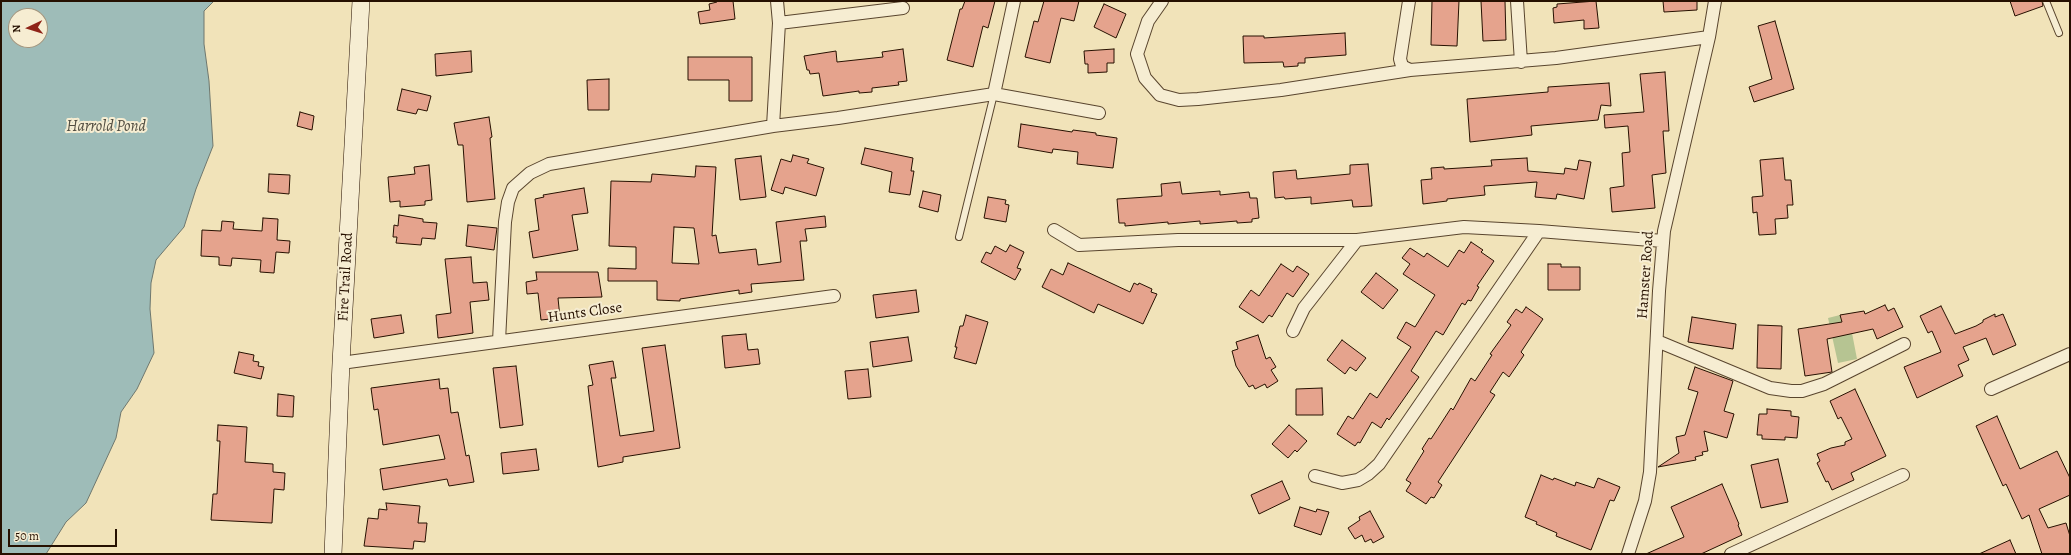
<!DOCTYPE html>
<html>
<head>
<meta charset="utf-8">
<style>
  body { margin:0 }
  #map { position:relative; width:2071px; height:555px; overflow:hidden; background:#f1e3b9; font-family:Alegreya,serif }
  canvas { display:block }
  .frame { position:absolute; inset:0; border:2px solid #261000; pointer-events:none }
  .north { position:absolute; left:8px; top:8px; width:40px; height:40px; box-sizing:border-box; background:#f6edd2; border:1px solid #a3957e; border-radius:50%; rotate:266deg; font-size:11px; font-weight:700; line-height:16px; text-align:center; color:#261000 }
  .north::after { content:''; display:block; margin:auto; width:14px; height:18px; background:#8f2418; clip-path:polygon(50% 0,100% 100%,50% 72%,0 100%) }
  .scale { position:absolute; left:8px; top:529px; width:109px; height:18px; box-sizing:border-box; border:2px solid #261000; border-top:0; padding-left:5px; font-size:12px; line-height:14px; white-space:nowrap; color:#261000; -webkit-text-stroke:3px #f6edd2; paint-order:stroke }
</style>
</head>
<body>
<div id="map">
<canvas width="2071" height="555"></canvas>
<div class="frame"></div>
<div class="north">N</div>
<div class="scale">50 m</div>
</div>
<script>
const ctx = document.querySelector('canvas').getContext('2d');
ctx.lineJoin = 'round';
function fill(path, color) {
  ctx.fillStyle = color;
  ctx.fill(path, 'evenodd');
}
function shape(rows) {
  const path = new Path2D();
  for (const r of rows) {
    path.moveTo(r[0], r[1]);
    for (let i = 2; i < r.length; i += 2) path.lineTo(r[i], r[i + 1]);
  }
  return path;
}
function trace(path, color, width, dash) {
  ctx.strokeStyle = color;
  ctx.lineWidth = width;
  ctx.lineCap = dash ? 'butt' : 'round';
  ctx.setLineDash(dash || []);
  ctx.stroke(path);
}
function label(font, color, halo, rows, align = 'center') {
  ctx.font = font + ' Alegreya,serif';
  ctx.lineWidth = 4;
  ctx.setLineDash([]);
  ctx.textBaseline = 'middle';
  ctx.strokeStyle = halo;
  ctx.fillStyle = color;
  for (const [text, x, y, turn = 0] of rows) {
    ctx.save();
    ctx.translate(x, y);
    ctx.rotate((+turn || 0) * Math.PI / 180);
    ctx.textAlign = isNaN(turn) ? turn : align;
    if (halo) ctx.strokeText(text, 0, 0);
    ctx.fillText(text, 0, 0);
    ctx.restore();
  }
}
const green = shape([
  [1840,315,1844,335,1852,333,1857,359,1838,363,1828,318]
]);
const water = shape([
  [1,1,214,1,204,11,204,44,209,81,213,146,196,189,184,227,156,260,151,283,150,309,154,353,137,389,121,412,116,438,86,503,66,522,46,554,1,554,1,1],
  [16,16,40,16,40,40,16,40,16,16]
]);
const building = shape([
  [717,1,733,1,735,19,700,24,698,12,710,10,709,4,717,2,717,1],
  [965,1,995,1,988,28,983,26,973,67,947,60,960,9,962,9,965,1],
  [1044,1,1079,1,1074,21,1061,18,1050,63,1025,57,1034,21,1038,22,1044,1],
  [1432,1,1459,1,1457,46,1431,45,1432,1],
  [1481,1,1505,1,1506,40,1483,41,1481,1],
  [1596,1,1599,28,1584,29,1584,20,1554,23,1553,8,1557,7,1557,4,1596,1],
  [1663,1,1697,1,1697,10,1664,12,1663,1],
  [2010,1,2042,1,2043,6,2015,16,2010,1],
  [1104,4,1126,14,1116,38,1094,27,1104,4],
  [1775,21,1794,89,1754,102,1749,87,1772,79,1758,26,1775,21],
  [1345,33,1346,55,1305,58,1305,63,1298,63,1298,66,1284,67,1283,62,1244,63,1243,36,1264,36,1264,38,1345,33],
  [903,49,907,81,898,82,899,85,872,88,872,92,859,93,859,91,823,96,819,73,810,74,809,70,807,70,804,56,836,51,837,62,883,57,882,52,903,49],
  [1114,49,1114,63,1107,63,1107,72,1088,73,1088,64,1085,64,1084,51,1114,49],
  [471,51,472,72,436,76,435,54,471,51],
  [688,57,752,57,752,101,729,101,729,80,688,80,688,57],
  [1665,72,1669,131,1663,131,1666,173,1652,175,1655,208,1612,212,1610,188,1624,186,1622,153,1630,152,1628,126,1605,128,1604,115,1644,112,1640,74,1665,72],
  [609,79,609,110,588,110,587,80,609,79],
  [1609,83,1611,106,1601,105,1598,120,1531,126,1532,135,1470,142,1467,99,1548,92,1548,87,1609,83],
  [402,89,431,96,427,111,418,109,416,114,397,110,402,89],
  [300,112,314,116,312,130,297,126,300,112],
  [489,117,492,137,490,138,495,199,467,202,463,145,458,145,454,123,489,117],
  [1021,124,1072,132,1073,130,1096,133,1096,135,1117,138,1113,168,1077,164,1078,152,1053,149,1052,153,1018,147,1021,124],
  [865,148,913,158,911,171,914,171,910,195,889,192,892,172,861,164,865,148],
  [793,155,809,159,807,163,824,168,816,196,785,187,783,194,771,190,781,159,791,162,793,155],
  [761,156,766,197,740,200,735,159,761,156],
  [1527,158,1528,171,1564,174,1565,168,1577,170,1579,160,1591,162,1584,199,1557,194,1556,199,1535,197,1537,182,1484,186,1485,195,1447,199,1447,201,1423,204,1421,180,1432,179,1431,168,1444,167,1444,169,1492,166,1491,160,1527,158],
  [1783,158,1785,180,1791,180,1793,205,1787,205,1788,218,1775,219,1776,234,1759,235,1757,212,1753,213,1752,197,1763,196,1760,160,1783,158],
  [1368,164,1372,206,1353,207,1352,200,1311,204,1311,197,1285,199,1284,197,1275,198,1273,172,1296,170,1297,179,1350,174,1350,165,1368,164],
  [429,165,432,200,425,201,425,205,400,207,400,201,390,202,388,177,415,174,414,167,429,165],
  [696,166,716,167,712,236,716,235,719,253,756,249,758,265,781,262,776,222,825,216,826,227,805,229,807,241,800,241,804,280,751,284,752,292,739,294,739,290,680,299,680,301,657,300,657,281,608,281,608,268,636,269,636,247,609,246,611,181,651,182,652,174,695,177,696,166],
  [674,227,694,228,699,264,672,263,674,227],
  [269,174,290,175,289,194,268,192,269,174],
  [1180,182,1182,194,1220,191,1220,195,1249,192,1250,198,1257,198,1259,218,1252,219,1252,222,1237,223,1237,221,1200,224,1200,221,1168,224,1168,222,1125,226,1125,223,1119,223,1117,199,1162,196,1161,184,1180,182],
  [584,188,588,213,572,215,578,250,533,258,529,232,539,230,535,199,544,197,543,195,584,188],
  [923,191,941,195,938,212,919,207,923,191],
  [988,197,1006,200,1005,204,1009,205,1006,222,984,218,988,197],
  [399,215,423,219,423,222,437,223,435,239,422,238,421,245,396,243,397,237,393,237,394,225,398,226,399,215],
  [263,218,278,219,277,240,290,241,289,253,276,252,274,273,260,272,261,260,232,258,231,266,219,265,219,257,201,256,202,230,221,231,222,221,234,222,233,229,262,231,263,218],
  [468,225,497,228,494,250,466,246,468,225],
  [1471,242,1483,250,1481,252,1494,261,1477,286,1479,287,1471,301,1468,300,1465,305,1462,303,1443,335,1436,331,1411,371,1419,377,1389,420,1387,418,1381,428,1372,422,1360,443,1358,442,1355,446,1337,434,1348,416,1353,419,1370,393,1377,398,1411,347,1397,338,1406,322,1415,327,1435,295,1403,274,1410,264,1402,258,1410,248,1424,257,1427,253,1448,267,1459,250,1464,253,1471,242],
  [1010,245,1024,252,1017,268,1021,269,1015,280,981,262,986,252,991,254,995,246,1006,252,1010,245],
  [471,257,473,283,487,282,489,300,470,302,473,333,438,338,436,315,451,313,445,259,471,257],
  [1068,263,1130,292,1134,283,1138,285,1139,283,1152,289,1151,292,1157,294,1143,324,1098,304,1094,313,1042,287,1051,269,1063,275,1068,263],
  [1281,264,1293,272,1297,266,1309,274,1293,297,1287,293,1272,317,1269,315,1263,323,1239,307,1251,290,1259,296,1281,264],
  [1548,264,1561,264,1561,267,1580,267,1580,290,1548,290,1548,264],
  [536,272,598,272,602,297,558,298,560,318,541,320,538,293,527,294,526,282,537,280,536,272],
  [1376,273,1398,290,1383,309,1361,292,1376,273],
  [916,290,919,312,876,318,873,295,916,290],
  [1885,305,1888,311,1894,308,1903,327,1877,339,1873,329,1827,339,1832,372,1805,376,1798,329,1842,322,1840,315,1864,311,1865,314,1885,305],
  [1941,306,1955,334,1976,326,1983,322,1983,320,1995,314,1995,317,2003,314,2016,345,1993,355,1986,338,1963,347,1969,360,1958,365,1963,376,1917,398,1904,367,1941,352,1932,331,1928,333,1920,316,1941,306],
  [1526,307,1543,319,1521,352,1524,355,1509,377,1503,372,1490,392,1495,395,1438,482,1442,485,1434,498,1431,497,1426,504,1406,491,1411,483,1406,480,1424,451,1422,449,1429,438,1431,439,1451,408,1453,410,1471,378,1475,381,1492,355,1490,354,1511,325,1507,322,1516,309,1522,313,1526,307],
  [401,315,404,333,374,338,371,319,401,315],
  [966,315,988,322,976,364,954,358,957,347,955,347,960,326,963,326,966,315],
  [1692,317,1736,324,1733,349,1688,342,1692,317],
  [1758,325,1782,326,1781,369,1757,368,1758,325],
  [746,334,748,350,758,349,760,364,725,368,722,336,746,334],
  [1258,335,1266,359,1270,357,1276,367,1271,370,1278,381,1267,388,1265,384,1255,389,1253,385,1249,387,1236,366,1232,351,1238,349,1236,342,1258,335],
  [908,337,912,361,873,367,870,342,908,337],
  [1342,340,1366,358,1356,371,1350,367,1345,374,1327,360,1342,340],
  [665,345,680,448,623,457,623,462,598,467,589,395,588,386,593,385,589,365,613,361,616,378,611,378,620,436,654,431,642,348,665,345],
  [239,352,254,355,253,361,259,362,258,366,264,367,261,379,234,373,239,352],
  [516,366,523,425,500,428,493,368,516,366],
  [1695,367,1733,381,1724,411,1734,414,1727,438,1704,431,1708,451,1702,452,1703,455,1695,457,1696,460,1658,467,1679,453,1676,437,1685,435,1698,392,1688,389,1695,367],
  [868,369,871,397,848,399,845,371,868,369],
  [439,379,440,389,448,388,451,413,458,412,466,456,469,455,474,482,449,486,447,479,383,490,380,469,445,459,439,435,383,445,378,409,374,410,371,388,439,379],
  [1322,388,1323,415,1296,415,1296,389,1322,388],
  [1855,389,1886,456,1851,473,1854,480,1832,490,1828,481,1826,482,1817,463,1820,461,1817,454,1831,448,1845,445,1845,442,1852,439,1841,417,1838,419,1830,401,1855,389],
  [278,394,294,396,293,417,277,416,278,394],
  [1767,409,1791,411,1791,416,1799,417,1797,438,1785,437,1785,440,1762,439,1762,435,1757,435,1759,414,1767,414,1767,409],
  [1997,416,2020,469,2057,451,2070,478,2070,495,2039,509,2048,528,2066,523,2070,536,2070,554,2042,554,2029,515,2022,519,2006,484,2003,486,1976,426,1997,416],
  [218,425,247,427,245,462,273,464,273,472,285,473,284,490,274,489,272,523,211,520,213,494,217,494,220,441,217,441,218,425],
  [1289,425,1307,441,1297,452,1295,450,1288,458,1272,444,1289,425],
  [536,449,539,470,503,474,501,453,536,449],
  [1778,459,1788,502,1761,508,1751,465,1778,459],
  [1541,475,1553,480,1554,478,1575,486,1576,482,1594,488,1598,478,1620,487,1614,501,1610,500,1591,550,1556,536,1557,533,1536,524,1537,522,1525,517,1541,475],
  [1282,481,1290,499,1259,514,1251,495,1282,481],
  [1722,484,1739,524,1738,525,1742,535,1701,554,1646,554,1684,537,1671,507,1722,484],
  [386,503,420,506,418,523,427,523,425,542,414,541,413,549,364,546,368,518,378,519,379,509,387,510,386,503],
  [1300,507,1316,512,1317,509,1329,512,1321,535,1294,526,1300,507],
  [1370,511,1384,537,1373,543,1371,539,1365,542,1362,535,1355,539,1348,528,1360,520,1359,517,1370,511],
  [2010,540,2016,554,1979,554,2010,540]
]);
const lane = shape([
  [2046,1,2059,33],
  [959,237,994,94]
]);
const street = shape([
  [777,1,779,23],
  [1162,1,1148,21,1137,54,1145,78,1160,95,1179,100,1198,99,1281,90,1410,70],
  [1409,1,1400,59,1402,66,1410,70,1556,58,1709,37],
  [1517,1,1521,62],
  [994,94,1014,1],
  [773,126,779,23,903,8],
  [1054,230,1079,245,1178,240,1357,240,1464,227,1539,231,1663,241],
  [1293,331,1304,308,1357,240],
  [499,341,505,222,508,202,513,188,530,173,549,164,773,126,838,118,994,94,1099,113],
  [1657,341,1770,388,1791,391,1802,391,1824,384,1904,344],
  [341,363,834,296],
  [1991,389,2070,354],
  [1315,476,1342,483,1358,480,1368,474,1379,464,1539,231],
  [1628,554,1645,501,1650,472,1659,291,1664,231,1709,37,1715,1],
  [1731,554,1903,475]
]);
const secondary = shape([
  [333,554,341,363,361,1]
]);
const streetNames = [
  ["Hamster Road",1646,275,-86],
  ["Fire Trail Road",346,277,-87],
  ["Hunts Close",585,313,-8]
];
const waterNames = [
  ["Harrold Pond",106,127]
];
fill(green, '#b6c492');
fill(water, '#9ebcb8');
trace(water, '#6e776e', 1);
fill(building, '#e5a38d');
trace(building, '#261000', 1);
trace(lane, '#59452e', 8);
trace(street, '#59452e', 14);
trace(secondary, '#261000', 18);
trace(lane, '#f6edd2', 6);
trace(street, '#f6edd2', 12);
trace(secondary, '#f6edd2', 17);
label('15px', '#261000', '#f6edd2', streetNames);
label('italic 16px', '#504c40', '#f6edd2', waterNames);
</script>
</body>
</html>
